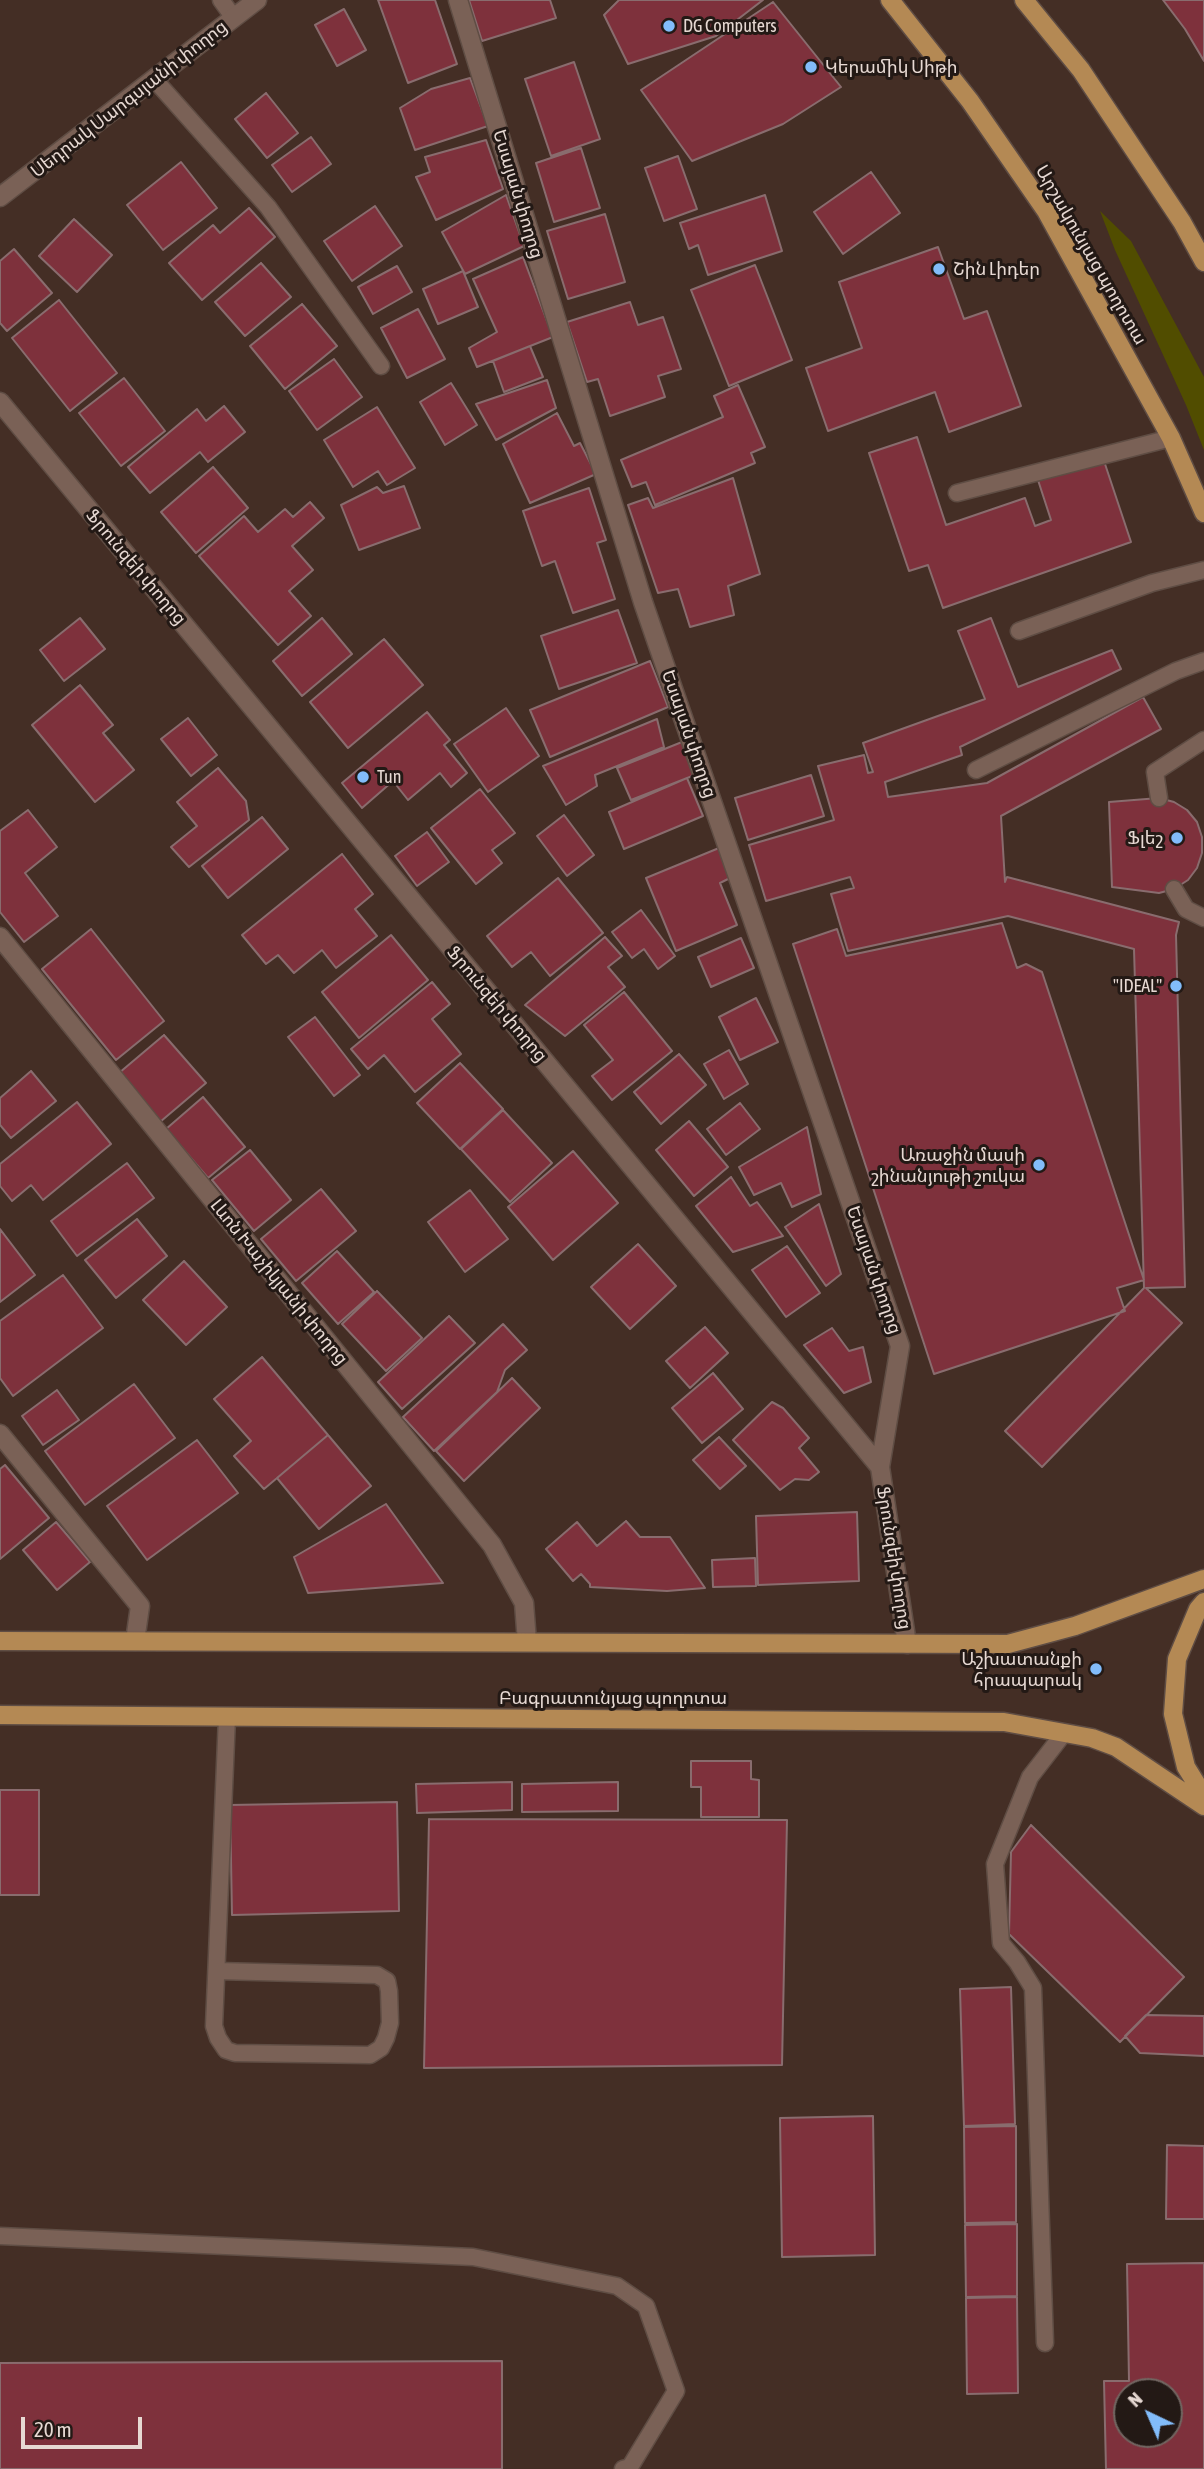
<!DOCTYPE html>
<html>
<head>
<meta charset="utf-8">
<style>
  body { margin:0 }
  #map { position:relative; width:1204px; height:2469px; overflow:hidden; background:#442e25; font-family:"Asap Condensed",sans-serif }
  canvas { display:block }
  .north { position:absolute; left:1113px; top:2378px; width:70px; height:70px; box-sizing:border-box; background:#231915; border:2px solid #716661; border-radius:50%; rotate:316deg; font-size:19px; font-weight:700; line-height:28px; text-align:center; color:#e7d9d3 }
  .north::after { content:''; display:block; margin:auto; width:24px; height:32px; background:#82bcfa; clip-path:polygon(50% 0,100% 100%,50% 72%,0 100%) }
  .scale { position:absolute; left:21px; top:2417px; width:121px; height:32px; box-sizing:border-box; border:4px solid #e7d9d3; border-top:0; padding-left:9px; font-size:21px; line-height:24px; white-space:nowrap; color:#e7d9d3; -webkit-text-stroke:5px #231915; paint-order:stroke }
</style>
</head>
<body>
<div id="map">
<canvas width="1204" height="2469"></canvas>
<div class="north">N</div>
<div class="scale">20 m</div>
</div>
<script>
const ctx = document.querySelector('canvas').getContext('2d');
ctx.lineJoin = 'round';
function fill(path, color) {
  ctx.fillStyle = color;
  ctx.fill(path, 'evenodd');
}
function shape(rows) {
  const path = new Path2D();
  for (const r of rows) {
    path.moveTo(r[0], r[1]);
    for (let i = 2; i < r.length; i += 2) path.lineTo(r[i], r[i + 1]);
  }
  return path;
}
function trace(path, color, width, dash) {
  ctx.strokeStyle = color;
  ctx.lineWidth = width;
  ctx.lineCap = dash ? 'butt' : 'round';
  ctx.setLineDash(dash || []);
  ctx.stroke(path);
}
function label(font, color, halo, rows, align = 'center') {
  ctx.font = font + ' "Asap Condensed","Noto Sans Armenian",sans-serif';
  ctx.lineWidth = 6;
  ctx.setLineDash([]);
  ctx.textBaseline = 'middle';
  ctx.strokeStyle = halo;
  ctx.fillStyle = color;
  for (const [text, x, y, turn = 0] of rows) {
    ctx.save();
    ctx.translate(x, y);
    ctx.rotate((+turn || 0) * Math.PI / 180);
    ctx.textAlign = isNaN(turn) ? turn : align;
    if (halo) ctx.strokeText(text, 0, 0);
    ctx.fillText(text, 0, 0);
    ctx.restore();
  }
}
const green = shape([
  [1100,211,1131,241,1204,377,1204,450,1186,405,1115,250]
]);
const building = shape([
  [378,0,435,0,457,64,408,83,378,0],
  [469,0,550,0,556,18,482,41,469,0],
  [619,0,763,0,716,36,628,64,604,15,619,0],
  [1163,0,1204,0,1204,61,1185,29,1163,0],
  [773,2,841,87,783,124,692,161,641,90,773,2],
  [344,9,366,50,337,66,315,25,344,9],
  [574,62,600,139,551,156,525,79,574,62],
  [470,78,488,126,415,150,400,108,431,89,470,78],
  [266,93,298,133,267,158,235,119,266,93],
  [311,137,331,164,292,192,272,165,311,137],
  [486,140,503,189,436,220,416,177,430,172,425,157,486,140],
  [581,148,600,208,554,222,536,163,581,148],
  [678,156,697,209,664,221,645,168,678,156],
  [181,162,217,208,163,250,127,205,181,162],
  [871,172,900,213,843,254,814,212,871,172],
  [506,195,524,246,465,274,442,232,506,195],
  [765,195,782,251,708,275,698,245,689,249,680,223,765,195],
  [375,206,402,246,352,281,324,241,375,206],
  [249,208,275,237,202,300,169,263,213,225,220,233,249,208],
  [605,214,625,282,568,299,547,231,605,214],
  [74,219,112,255,77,292,39,256,74,219],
  [938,247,964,319,987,311,1021,406,949,432,935,392,828,431,806,368,862,348,839,282,938,247],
  [14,249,52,293,7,331,0,323,0,261,14,249],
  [523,257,553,337,477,367,469,348,497,332,473,279,523,257],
  [261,263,291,297,245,336,215,302,261,263],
  [755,265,792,360,729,386,691,290,755,265],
  [397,266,412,292,373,314,358,287,397,266],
  [463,271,478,307,438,324,423,289,463,271],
  [59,300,117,373,70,411,12,338,59,300],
  [630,302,638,325,663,317,681,369,658,376,665,397,610,416,598,379,587,382,567,322,630,302],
  [302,304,337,346,285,389,250,346,302,304],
  [418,309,445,359,407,378,381,328,418,309],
  [530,346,543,377,504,392,493,361,530,346],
  [334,359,362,397,317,430,289,391,334,359],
  [124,378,165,431,121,466,79,413,124,378],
  [547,380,556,408,496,440,476,404,547,380],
  [451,383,477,425,445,445,420,402,451,383],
  [738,385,765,447,751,453,755,463,655,505,646,482,632,487,621,460,723,417,714,396,738,385],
  [224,406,245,432,208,462,200,452,150,493,128,467,197,409,206,421,224,406],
  [377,407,415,468,387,485,378,471,353,487,324,440,377,407],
  [557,413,574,446,580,443,596,474,530,503,503,444,557,413],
  [917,437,946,525,1025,498,1035,526,1051,520,1037,477,1102,455,1131,542,943,608,928,565,909,571,869,453,917,437],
  [213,467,248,508,196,553,161,512,213,467],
  [733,478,760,574,728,586,734,615,690,627,678,589,658,593,628,505,648,498,653,508,733,478],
  [404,486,420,528,359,550,341,505,377,487,383,493,404,486],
  [589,488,606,540,597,543,615,599,573,613,555,561,542,566,523,511,589,488],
  [310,502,324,518,292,546,313,570,289,591,311,616,278,645,199,556,244,516,258,532,285,509,293,517,310,502],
  [618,610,637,663,559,689,541,636,618,610],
  [80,618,105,649,64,681,40,650,80,618],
  [322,618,352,654,302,696,273,661,322,618],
  [991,618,1018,687,1112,650,1121,669,960,747,962,755,885,782,888,797,987,783,1143,697,1161,729,1001,816,1005,882,1007,877,1179,922,1176,935,1185,1287,1146,1288,1182,1323,1042,1467,1005,1431,1144,1288,1134,949,1008,916,848,951,831,894,854,888,850,877,766,901,749,845,834,820,818,766,864,755,868,773,873,772,863,743,985,699,958,631,991,618],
  [384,639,423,685,348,748,310,702,384,639],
  [650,661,668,707,550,757,530,710,650,661],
  [80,685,113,725,103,733,134,770,95,802,32,725,80,685],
  [506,708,539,756,488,792,454,744,506,708],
  [427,712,450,740,444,745,467,773,451,787,440,773,408,800,393,781,362,808,342,783,427,712],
  [188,718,217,755,191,776,161,739,188,718],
  [657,719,664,747,595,775,597,786,566,805,543,766,657,719],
  [687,740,700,773,631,800,617,768,687,740],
  [218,768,246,801,249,820,189,867,171,847,197,826,177,802,218,768],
  [811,775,824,816,748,840,735,798,811,775],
  [687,778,703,816,624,849,609,812,687,778],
  [480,789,515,833,492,850,502,863,476,884,431,828,480,789],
  [1159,798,1174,802,1187,810,1197,822,1202,837,1202,853,1197,868,1188,880,1174,889,1159,893,1112,887,1109,802,1159,798],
  [28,810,57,847,25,873,58,916,24,942,0,912,0,831,28,810],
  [564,815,594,855,567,876,537,836,564,815],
  [262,817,288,849,228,898,202,866,262,817],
  [427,832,449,862,417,886,395,856,427,832],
  [719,848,730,878,720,883,737,925,676,951,646,878,719,848],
  [342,854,373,894,355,909,377,936,336,968,322,950,294,973,278,955,266,964,242,935,342,854],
  [558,878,603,933,550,976,531,952,512,967,487,936,558,878],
  [641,910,675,956,658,969,644,949,632,958,612,932,641,910],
  [1002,923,1017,968,1026,964,1042,972,1144,1280,1117,1288,1125,1311,934,1374,793,944,837,929,846,956,1002,923],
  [91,929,164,1021,116,1060,42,969,91,929],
  [391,935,428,980,359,1038,322,992,391,935],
  [605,937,622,956,608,967,625,987,565,1036,525,1005,605,937],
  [741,938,754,968,711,987,698,957,741,938],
  [432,982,450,1004,432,1019,461,1054,415,1092,384,1055,368,1069,351,1049,432,982],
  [624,992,672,1051,612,1100,592,1076,613,1060,584,1025,624,992],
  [756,998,778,1042,740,1060,719,1017,756,998],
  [315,1017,360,1075,334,1096,288,1037,315,1017],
  [164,1035,206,1083,160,1122,119,1073,164,1035],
  [729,1050,748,1084,724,1099,704,1064,729,1050],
  [679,1054,706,1085,661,1124,634,1092,679,1054],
  [460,1063,503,1109,460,1149,417,1103,460,1063],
  [31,1071,56,1101,11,1138,0,1125,0,1098,31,1071],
  [203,1097,245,1147,208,1178,166,1129,203,1097],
  [77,1102,111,1144,43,1200,31,1185,12,1201,0,1186,0,1164,77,1102],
  [740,1103,760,1129,726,1155,707,1129,740,1103],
  [503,1110,552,1163,510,1202,461,1149,503,1110],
  [689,1121,728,1167,694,1196,656,1150,689,1121],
  [807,1127,821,1194,792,1207,781,1183,754,1195,739,1167,807,1127],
  [250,1150,291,1200,254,1231,212,1180,250,1150],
  [573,1151,618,1203,553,1260,508,1207,573,1151],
  [127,1163,154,1198,77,1256,51,1221,127,1163],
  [731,1177,750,1206,757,1202,783,1236,733,1252,696,1206,731,1177],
  [321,1189,356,1231,296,1281,261,1239,321,1189],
  [470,1190,508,1239,465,1272,428,1222,470,1190],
  [819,1204,841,1274,826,1286,785,1227,819,1204],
  [137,1219,167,1256,116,1298,85,1260,137,1219],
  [0,1229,35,1275,0,1302,0,1229],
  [638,1244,676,1286,630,1329,591,1287,638,1244],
  [787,1246,820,1293,786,1317,752,1270,787,1246],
  [337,1251,374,1292,338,1324,302,1283,337,1251],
  [184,1261,227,1307,186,1345,143,1300,184,1261],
  [63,1275,103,1328,13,1396,0,1378,0,1321,63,1275],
  [377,1291,422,1338,386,1371,342,1324,377,1291],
  [449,1316,475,1343,402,1409,378,1382,449,1316],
  [503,1324,527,1350,505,1370,497,1392,434,1451,403,1417,503,1324],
  [705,1327,728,1353,690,1388,666,1361,705,1327],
  [832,1328,849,1351,863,1347,871,1382,844,1393,804,1345,832,1328],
  [262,1357,328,1435,264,1489,234,1456,251,1441,214,1399,262,1357],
  [713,1373,743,1409,702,1443,672,1408,713,1373],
  [512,1378,540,1408,464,1481,436,1451,512,1378],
  [134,1384,175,1438,85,1505,45,1451,134,1384],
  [57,1390,79,1420,43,1445,22,1416,57,1390],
  [772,1402,783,1408,809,1438,799,1448,819,1472,809,1480,795,1479,780,1490,733,1440,772,1402],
  [328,1435,371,1486,319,1529,277,1478,328,1435],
  [719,1437,746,1466,720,1489,693,1460,719,1437],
  [197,1440,238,1493,147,1560,107,1506,197,1440],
  [5,1465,49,1518,0,1559,0,1469,5,1465],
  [386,1504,443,1583,308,1593,294,1557,386,1504],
  [857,1512,859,1581,758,1585,756,1516,857,1512],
  [626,1521,640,1537,670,1537,705,1588,667,1591,590,1587,590,1584,581,1574,573,1581,546,1549,577,1522,597,1546,626,1521],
  [56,1522,90,1562,57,1590,23,1550,56,1522],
  [755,1558,756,1586,713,1587,712,1560,755,1558],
  [691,1761,751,1761,751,1779,759,1780,759,1817,701,1817,701,1787,691,1787,691,1761],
  [512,1782,512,1810,417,1813,416,1784,512,1782],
  [618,1782,618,1811,522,1812,522,1784,618,1782],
  [0,1790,39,1790,39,1895,0,1895,0,1790],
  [397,1802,399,1911,232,1915,230,1805,397,1802],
  [429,1819,787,1820,782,2065,424,2068,429,1819],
  [1031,1825,1184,1977,1120,2042,1009,1934,1011,1852,1031,1825],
  [1011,1987,1015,2124,964,2126,960,1989,1011,1987],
  [1146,2015,1204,2016,1204,2056,1140,2053,1125,2036,1146,2015],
  [873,2116,875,2255,782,2257,780,2118,873,2116],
  [1016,2126,1016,2222,965,2223,964,2127,1016,2126],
  [1167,2145,1204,2146,1204,2219,1166,2219,1167,2145],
  [1017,2224,1017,2296,966,2297,965,2225,1017,2224],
  [1204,2263,1204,2469,1106,2469,1104,2381,1129,2381,1127,2264,1204,2263],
  [1127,2392,1169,2392,1169,2434,1127,2434,1127,2392],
  [1017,2297,1018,2393,967,2394,966,2298,1017,2297],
  [502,2361,502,2469,0,2469,0,2363,502,2361]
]);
const service = shape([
  [221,0,234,18],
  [154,79,268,207,381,366],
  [957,493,1171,438],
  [1019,631,1152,583,1204,570],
  [976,770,1176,671,1204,661],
  [1159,798,1155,772,1204,740],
  [1174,889,1186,909,1204,918],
  [217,1971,377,1975,387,1981,389,1991,390,2023,386,2038,381,2048,370,2055,235,2053,226,2050,218,2038,214,2026,227,1717],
  [0,2236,473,2257,617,2286,646,2306,676,2391,630,2467,623,2469],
  [1045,2343,1033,1988,1017,1962,1001,1943,995,1864,1030,1777,1064,1733]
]);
const minor = shape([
  [458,0,643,602,900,1346,880,1467],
  [0,197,257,0],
  [0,402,880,1467,907,1644],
  [0,937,492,1545,524,1603,527,1642],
  [0,1434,140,1606,135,1641]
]);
const primary = shape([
  [890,0,970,101,1046,211,1171,438,1204,513],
  [1024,0,1081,70,1182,222,1204,262],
  [1204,1602,1198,1609,1177,1659,1173,1714,1186,1767,1204,1796],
  [0,1641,1008,1644,1075,1626,1204,1579],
  [0,1715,1004,1722,1092,1738,1116,1747,1204,1806]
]);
const markers = [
  [669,26,7,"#82bcfa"],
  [811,67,7,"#82bcfa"],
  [939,269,7,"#82bcfa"],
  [363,777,7,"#82bcfa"],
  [1177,838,7,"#82bcfa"],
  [1176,986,7,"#82bcfa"],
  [1039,1165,7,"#82bcfa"],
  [1096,1669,7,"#82bcfa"]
];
const poiNames = [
  ["DG Computers",683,26],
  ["Կերամիկ Սիթի",825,67],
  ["Շին Լիդեր",953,269],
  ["Tun",377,777],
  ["Ֆլեշ",1163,838,"right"],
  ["\"IDEAL\"",1162,986,"right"],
  ["Առաջին մասի",1025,1155,"right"],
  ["շինանյութի շուկա",1025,1176,"right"],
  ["Աշխատանքի",1082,1659,"right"],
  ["հրապարակ",1082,1680,"right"]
];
const streetNames = [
  ["Սեդրակ Սարգսյանի փողոց",129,99,-38],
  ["Եսայան փողոց",518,194,73],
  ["Արշակունյաց պողոտա",1091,255,60],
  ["Ֆրունզեի փողոց",136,567,50],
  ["Եսայան փողոց",689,734,71],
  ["Ֆրունզեի փողոց",497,1004,50],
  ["Եսայան փողոց",874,1270,71],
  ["Լևոն Խաչիկյանի փողոց",279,1282,51],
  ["Ֆրունզեի փողոց",894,1558,81],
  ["Բագրատունյաց պողոտա",613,1698]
];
fill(green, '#514d00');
fill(building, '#7e313c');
trace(building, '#896c6e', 2);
trace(service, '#5f4d44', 19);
trace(minor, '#5f4d44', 21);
trace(primary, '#5f4d44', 21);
trace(service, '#7a6156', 16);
trace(minor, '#7a6156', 18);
trace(primary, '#b48954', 18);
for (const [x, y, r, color] of markers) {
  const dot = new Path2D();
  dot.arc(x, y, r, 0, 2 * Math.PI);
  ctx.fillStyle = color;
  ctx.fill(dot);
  trace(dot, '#231915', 2.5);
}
label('18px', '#e7d9d3', '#231915', poiNames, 'left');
label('18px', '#e7d9d3', '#231915', streetNames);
</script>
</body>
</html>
